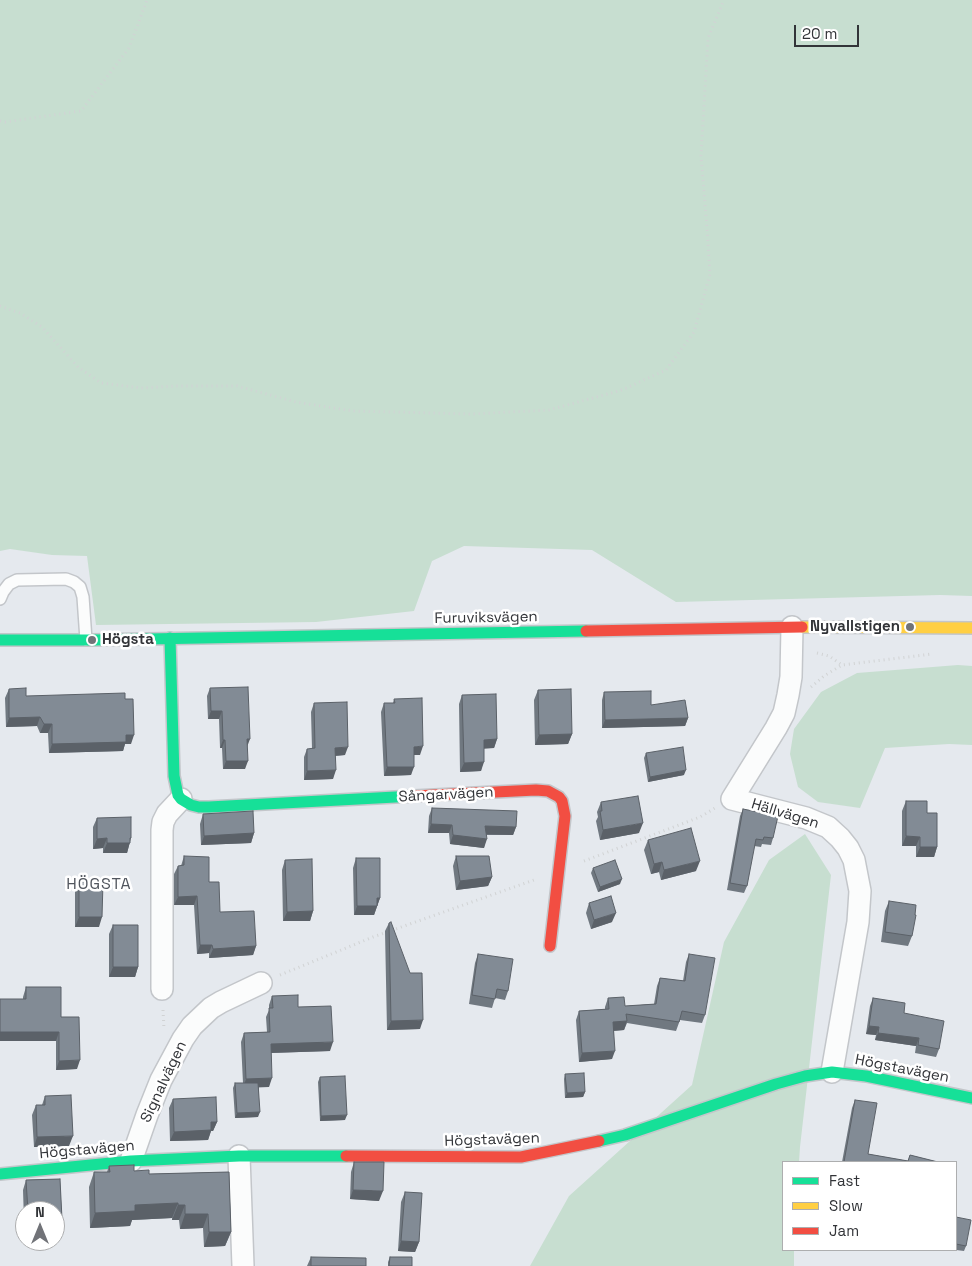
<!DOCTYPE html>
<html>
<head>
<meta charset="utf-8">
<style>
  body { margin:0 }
  #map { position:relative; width:972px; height:1266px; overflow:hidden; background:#e5e9ee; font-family:"Space Grotesk",sans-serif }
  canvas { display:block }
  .legend { position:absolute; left:782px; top:1161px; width:175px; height:90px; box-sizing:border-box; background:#fff; border:1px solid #adaeaf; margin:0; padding:6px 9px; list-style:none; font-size:15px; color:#323438 }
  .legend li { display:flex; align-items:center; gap:10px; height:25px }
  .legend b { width:25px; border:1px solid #adaeaf }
  .north { position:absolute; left:15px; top:1201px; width:50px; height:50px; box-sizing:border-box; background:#fff; border:1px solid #adaeaf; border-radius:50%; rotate:0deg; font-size:14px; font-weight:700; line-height:20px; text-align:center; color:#323438 }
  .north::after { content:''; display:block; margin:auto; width:18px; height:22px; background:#717378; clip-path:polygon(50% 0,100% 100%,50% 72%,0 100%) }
  .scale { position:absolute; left:794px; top:25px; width:65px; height:22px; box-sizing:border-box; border:2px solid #323438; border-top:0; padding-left:6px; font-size:15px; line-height:18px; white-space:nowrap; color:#323438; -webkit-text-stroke:4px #fff; paint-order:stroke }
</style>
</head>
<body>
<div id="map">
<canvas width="972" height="1266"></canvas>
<ul class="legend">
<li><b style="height:6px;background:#16e098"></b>Fast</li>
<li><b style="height:6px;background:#ffcf43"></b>Slow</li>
<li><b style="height:6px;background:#f24e42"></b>Jam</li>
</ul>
<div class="north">N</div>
<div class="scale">20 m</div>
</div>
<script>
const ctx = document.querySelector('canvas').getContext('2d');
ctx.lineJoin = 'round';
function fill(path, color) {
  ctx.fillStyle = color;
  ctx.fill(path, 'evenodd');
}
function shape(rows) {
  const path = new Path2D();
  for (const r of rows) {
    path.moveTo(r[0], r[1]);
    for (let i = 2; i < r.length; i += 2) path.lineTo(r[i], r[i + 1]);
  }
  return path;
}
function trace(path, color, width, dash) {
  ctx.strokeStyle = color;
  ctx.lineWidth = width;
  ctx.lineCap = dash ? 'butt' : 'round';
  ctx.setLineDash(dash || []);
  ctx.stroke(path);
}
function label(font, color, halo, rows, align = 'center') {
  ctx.font = font + ' "Space Grotesk",sans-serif';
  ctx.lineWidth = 5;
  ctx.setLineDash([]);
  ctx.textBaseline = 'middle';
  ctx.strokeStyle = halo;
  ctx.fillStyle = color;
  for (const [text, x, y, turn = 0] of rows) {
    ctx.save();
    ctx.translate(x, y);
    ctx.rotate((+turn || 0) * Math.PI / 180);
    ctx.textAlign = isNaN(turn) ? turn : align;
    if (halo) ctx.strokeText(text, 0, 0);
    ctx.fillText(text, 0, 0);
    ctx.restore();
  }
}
const green = shape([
  [0,0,972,0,972,596,940,595,676,602,592,550,464,546,432,561,414,611,316,622,96,625,87,556,52,555,10,549,0,551],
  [958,665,972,666,972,745,949,744,885,748,860,808,818,802,798,787,790,754,794,729,821,692,857,673],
  [805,834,831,875,800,1147,799,1162,783,1162,783,1250,794,1250,794,1266,530,1266,569,1196,692,1085,724,942,769,860]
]);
const path = shape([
  [0,121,5,122,81,111,129,48,147,0],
  [0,306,20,313,42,327,78,367,101,383,141,388,176,386,237,386,296,402,353,411,472,414,549,410,622,390,666,370,694,332,710,274,707,228,701,156,708,38,724,0],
  [817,653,829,656,842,665],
  [811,687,824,676,842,665,932,654],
  [584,861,700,817,715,808],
  [280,975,373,937,534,880],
  [163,1010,164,1029]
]);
const lane = shape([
  [0,599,3,592,9,584,17,580,66,579,74,582,80,587,83,597,86,640]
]);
const street = shape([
  [792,627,791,677,788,695,784,713,776,728,732,799,806,818,828,827,840,838,848,848,854,860,860,891,858,922,832,1072],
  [162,989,162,830,163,822,167,814,181,799],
  [239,1156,243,1266],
  [131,1161,147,1115,161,1080,183,1039,192,1026,211,1008,221,1002,261,983]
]);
const fast = shape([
  [170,638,174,776,178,795,181,799,191,805,199,807,209,807,414,796],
  [0,640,92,640,586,631],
  [599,1141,625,1135,776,1084,805,1076,832,1072,866,1076,972,1098],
  [0,1174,131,1161,239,1156,346,1156]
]);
const slow = shape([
  [802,627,972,628]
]);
const jam = shape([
  [586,631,802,627],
  [414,796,536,790,548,791,559,797,562,801,565,816,550,946],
  [346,1156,521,1157,599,1141]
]);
const wall = shape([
  [210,688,247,747,245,769,223,769,222,748,220,748,219,719,208,719,207,696],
  [9,689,26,696,125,699,131,744,125,744,123,751,49,753,48,733,40,733,37,726,6,727,5,698],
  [538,690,572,734,568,744,535,745,534,700],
  [604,692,651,705,688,718,685,726,602,728,602,700],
  [462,695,497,739,494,748,484,748,481,771,460,772,459,704],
  [394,699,420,755,414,755,411,775,384,776,381,712,384,703,393,703],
  [314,703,345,755,335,756,333,779,304,780,304,757,307,749,312,749,311,712],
  [646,753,684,775,648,782,644,758],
  [906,801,937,847,934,857,916,857,916,846,902,846,902,811],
  [601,802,639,833,600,840,596,821,598,817,597,812],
  [432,808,516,827,513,835,486,835,484,848,450,844,449,833,428,833,429,816],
  [743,809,773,838,771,845,762,844,761,847,754,846,747,886,744,893,727,890,740,816],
  [203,814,254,833,251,843,201,845,200,824],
  [97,818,130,842,127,853,103,853,103,848,93,849,93,827],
  [648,840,696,871,661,880,659,872,651,874,644,850],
  [184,856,209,882,220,912,256,946,253,955,209,958,209,953,197,954,194,905,174,905,174,874,178,866,181,866],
  [456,856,492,877,488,886,456,890,453,866],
  [356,858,380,898,374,915,354,915,353,868],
  [285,860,313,911,310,921,283,921,282,870],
  [593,868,620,884,598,892,591,873],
  [79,882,99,927,75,927,75,892],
  [889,901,912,936,908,946,881,942,885,911],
  [589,903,612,922,591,929,586,913],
  [389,923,420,1029,387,1030,385,931],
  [113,925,138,967,135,977,109,977,109,934],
  [478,954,508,991,505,1000,495,998,492,1008,469,1004,475,963],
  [689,954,705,1015,702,1023,680,1020,676,1031,627,1023,624,1030,614,1031,612,1059,579,1062,576,1020,579,1011,605,1009,605,1007,608,998,625,1006,654,1004,657,986,660,978,683,981,686,962],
  [26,987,61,1017,77,1069,56,1070,56,1041,0,1041,23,999,23,997],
  [272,996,298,1007,330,1051,271,1053,269,1087,259,1087,258,1117,235,1118,233,1088,235,1083,243,1083,241,1042,244,1033,267,1032,266,1017,269,1010,269,1005],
  [873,998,904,1013,939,1049,936,1057,915,1053,916,1046,875,1040,876,1035,866,1034,870,1006],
  [565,1074,585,1092,583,1097,565,1098,564,1079],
  [320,1077,345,1120,320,1121,318,1082],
  [45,1096,69,1146,34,1147,32,1115,36,1105,42,1105],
  [173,1099,217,1122,213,1131,211,1131,208,1140,170,1141,169,1108],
  [855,1100,868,1154,908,1161,910,1155,938,1162,842,1162,852,1108],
  [354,1162,379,1201,350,1199,351,1172],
  [109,1166,149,1174,229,1172,231,1232,225,1246,204,1247,203,1228,180,1229,179,1220,172,1220,172,1218,132,1220,130,1226,90,1228,89,1187,94,1172,107,1172],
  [60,1179,62,1219,58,1229,55,1229,55,1211,25,1211,25,1221,24,1221,23,1190,26,1180],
  [405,1192,419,1242,415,1252,398,1251,401,1202],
  [956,1217,966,1246,964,1251,956,1250],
  [311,1257,366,1266,307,1266],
  [390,1257,412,1266,388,1266,388,1262]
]);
const shadedWall = shape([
  [211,711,222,711,219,719,208,719],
  [40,717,37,726,6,727,9,718],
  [688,718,685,726,602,728,605,720],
  [44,724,52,724,48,733,40,733],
  [572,734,568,744,535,745,539,735],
  [126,735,134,735,131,744,125,744,123,751,49,753,52,744],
  [247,739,250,739,247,747],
  [497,739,494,748,481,749,484,740],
  [223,740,225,740,222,748,220,748],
  [423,746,420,755,411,755,414,747],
  [348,747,345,755,332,756,335,748],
  [226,761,248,761,245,769,223,769],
  [484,762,481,771,460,772,464,763],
  [387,767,414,767,411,775,384,776],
  [336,770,333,779,304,780,307,771],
  [686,770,684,775,648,782,650,777],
  [643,823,639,833,600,840,603,830],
  [431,824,452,825,449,833,428,833],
  [485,826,516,827,513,835,482,834],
  [254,833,251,843,201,845,204,836],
  [453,835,487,839,484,848,450,844],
  [906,836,920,837,916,846,902,846],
  [107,838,103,848,93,849,97,839],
  [131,838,127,853,103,853,107,843],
  [920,847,937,847,934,857,916,857],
  [700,861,696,871,661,880,664,870],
  [662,862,659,872,651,874,654,864],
  [492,877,488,886,456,890,460,881],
  [622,879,620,884,598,892,600,887],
  [197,896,194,905,174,905,178,897],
  [377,898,380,898,374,915,354,915,357,906],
  [313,911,310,921,283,921,287,912],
  [616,913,612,922,591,929,594,920],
  [79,917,102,917,99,927,75,927],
  [200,945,212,945,209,953,197,954],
  [256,946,253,955,209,958,213,949],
  [113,967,138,967,135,977,109,977],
  [423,1020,420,1029,387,1030,391,1021],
  [627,1021,624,1030,610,1031,613,1022],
  [869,1026,879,1027,876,1035,866,1034],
  [0,1032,59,1032,56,1041,0,1041],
  [878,1033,919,1038,916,1046,875,1040],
  [333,1042,330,1051,268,1053,271,1044],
  [615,1051,612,1059,579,1062,582,1053],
  [80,1060,77,1069,56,1070,59,1061],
  [272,1078,269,1087,243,1088,246,1079],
  [585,1092,583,1097,565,1098,567,1093],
  [260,1112,258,1117,235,1118,237,1113],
  [347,1115,345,1120,320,1121,321,1116],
  [211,1122,217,1122,213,1131,211,1131,208,1140,170,1141,174,1132],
  [73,1136,69,1146,34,1147,37,1137],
  [353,1190,383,1191,379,1201,350,1199],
  [178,1203,172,1218,132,1220,130,1226,90,1228,95,1213,135,1205],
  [178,1205,185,1205,179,1220,172,1220],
  [185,1214,208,1214,203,1228,180,1229],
  [55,1219,62,1219,58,1229,55,1229],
  [209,1232,231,1232,225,1246,204,1247],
  [401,1241,419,1242,415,1252,398,1251]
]);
const building = shape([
  [248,687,250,739,247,739,248,761,226,761,225,740,223,740,222,711,211,711,210,688,248,687],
  [26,688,26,696,125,693,125,699,133,699,134,735,126,735,126,742,52,744,52,724,44,724,40,717,9,718,9,689,26,688],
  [571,689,572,734,539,735,538,690,571,689],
  [651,691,651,705,685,700,688,718,605,720,604,692,651,691],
  [496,694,497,739,484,740,484,762,464,763,462,695,496,694],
  [422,698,423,746,414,747,414,767,387,767,384,703,395,703,394,699,422,698],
  [347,702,348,747,335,748,336,770,307,771,307,749,315,748,314,703,347,702],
  [683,747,686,770,650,777,646,753,683,747],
  [638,796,643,823,603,830,600,811,602,811,601,802,638,796],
  [906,801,927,801,927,813,937,813,937,847,920,847,920,837,906,836,906,801],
  [432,808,517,811,516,827,485,826,487,839,453,835,452,825,431,824,432,808],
  [743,809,778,816,773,838,764,837,763,840,756,839,747,886,730,883,743,809],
  [253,811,254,833,204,836,203,814,253,811],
  [131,817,131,838,130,838,130,843,107,843,107,838,97,839,97,818,131,817],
  [691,828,700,861,664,870,662,862,654,864,648,840,691,828],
  [184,856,209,857,209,882,219,882,220,912,254,911,256,946,213,949,212,945,200,945,197,896,178,897,178,866,184,865,184,856],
  [456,856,489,856,492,877,460,881,456,856],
  [356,858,380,858,380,898,377,898,377,906,357,906,356,858],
  [312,859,313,911,287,912,285,860,312,859],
  [615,860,622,879,600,887,593,868,615,860],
  [79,882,103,882,102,917,79,917,79,882],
  [611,896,616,913,594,920,589,903,611,896],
  [889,901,916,905,915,915,916,915,912,936,885,932,889,901],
  [391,922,410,973,422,973,423,1020,391,1021,389,923,391,922],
  [113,925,138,925,138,967,113,967,113,925],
  [478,954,513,959,508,991,497,989,495,999,472,995,478,954],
  [689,954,715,958,705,1015,682,1011,679,1022,626,1014,627,1021,613,1022,615,1051,582,1053,579,1011,609,1009,608,998,624,997,625,1006,656,1004,660,978,685,981,689,954],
  [26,987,61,987,61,1017,79,1017,80,1060,59,1061,59,1032,0,1032,0,999,26,999,26,987],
  [298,995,298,1007,331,1006,333,1042,271,1044,272,1078,246,1079,244,1033,270,1032,269,1008,273,1008,272,996,298,995],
  [873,998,905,1003,904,1013,944,1021,939,1049,918,1045,919,1038,878,1033,879,1027,869,1026,873,998],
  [584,1073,585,1092,567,1093,565,1074,584,1073],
  [345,1076,347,1115,321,1116,320,1077,345,1076],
  [235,1083,258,1083,260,1112,237,1113,235,1083],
  [71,1095,73,1136,37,1137,36,1105,45,1105,45,1096,71,1095],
  [216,1097,217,1122,211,1122,211,1130,174,1132,173,1099,216,1097],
  [855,1100,877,1103,868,1154,908,1161,910,1155,938,1162,844,1162,855,1100],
  [354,1162,384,1162,383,1191,353,1190,354,1162],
  [134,1165,134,1171,149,1170,149,1174,229,1172,231,1232,209,1232,208,1214,185,1214,185,1205,178,1205,178,1203,135,1205,135,1211,95,1213,94,1172,110,1172,109,1166,134,1165],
  [60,1179,62,1219,55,1219,55,1211,28,1211,26,1180,60,1179],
  [405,1192,422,1193,419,1242,401,1241,405,1192],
  [956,1217,971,1220,966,1246,956,1244,956,1217],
  [311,1257,366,1258,366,1266,311,1266,311,1257],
  [390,1257,412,1257,412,1266,389,1266,390,1257]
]);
const markers = [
  [910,627,5,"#717378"],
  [92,640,5,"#717378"]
];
const streetNames = [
  ["Furuviksvägen",486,618,-1],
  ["Sångarvägen",446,795,-3],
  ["Hällvägen",785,814,17],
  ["Högstavägen",902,1069,11],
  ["Signalvägen",164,1082,-65],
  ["Högstavägen",492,1140,-2],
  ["Högstavägen",87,1150,-5]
];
const poiNames = [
  ["Nyvallstigen",900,627],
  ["Högsta",102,640,"left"]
];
const neighbourhoodNames = [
  ["HÖGSTA",99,885]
];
fill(green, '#c7ded0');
trace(lane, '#c3c6ca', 14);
trace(street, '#c3c6ca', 24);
trace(fast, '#c3c6ca', 14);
trace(slow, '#c3c6ca', 14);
trace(jam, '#c3c6ca', 14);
trace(path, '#d1d3d4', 3, [1, 4]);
trace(lane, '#fbfcfc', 11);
trace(street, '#fbfcfc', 21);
trace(fast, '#16e098', 11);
trace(slow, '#ffcf43', 11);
trace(jam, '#f24e42', 11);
fill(wall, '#707880');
fill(shadedWall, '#5b6168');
fill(building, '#828b95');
trace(building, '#5b6168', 1);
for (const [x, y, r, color] of markers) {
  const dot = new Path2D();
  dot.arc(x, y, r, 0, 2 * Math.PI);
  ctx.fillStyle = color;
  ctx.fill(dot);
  trace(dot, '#fff', 2);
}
label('15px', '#323438', '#fff', streetNames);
label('bold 15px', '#323438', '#fff', poiNames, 'right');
ctx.letterSpacing = '1px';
label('16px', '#51565e', '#fff', neighbourhoodNames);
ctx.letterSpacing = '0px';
</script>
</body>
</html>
